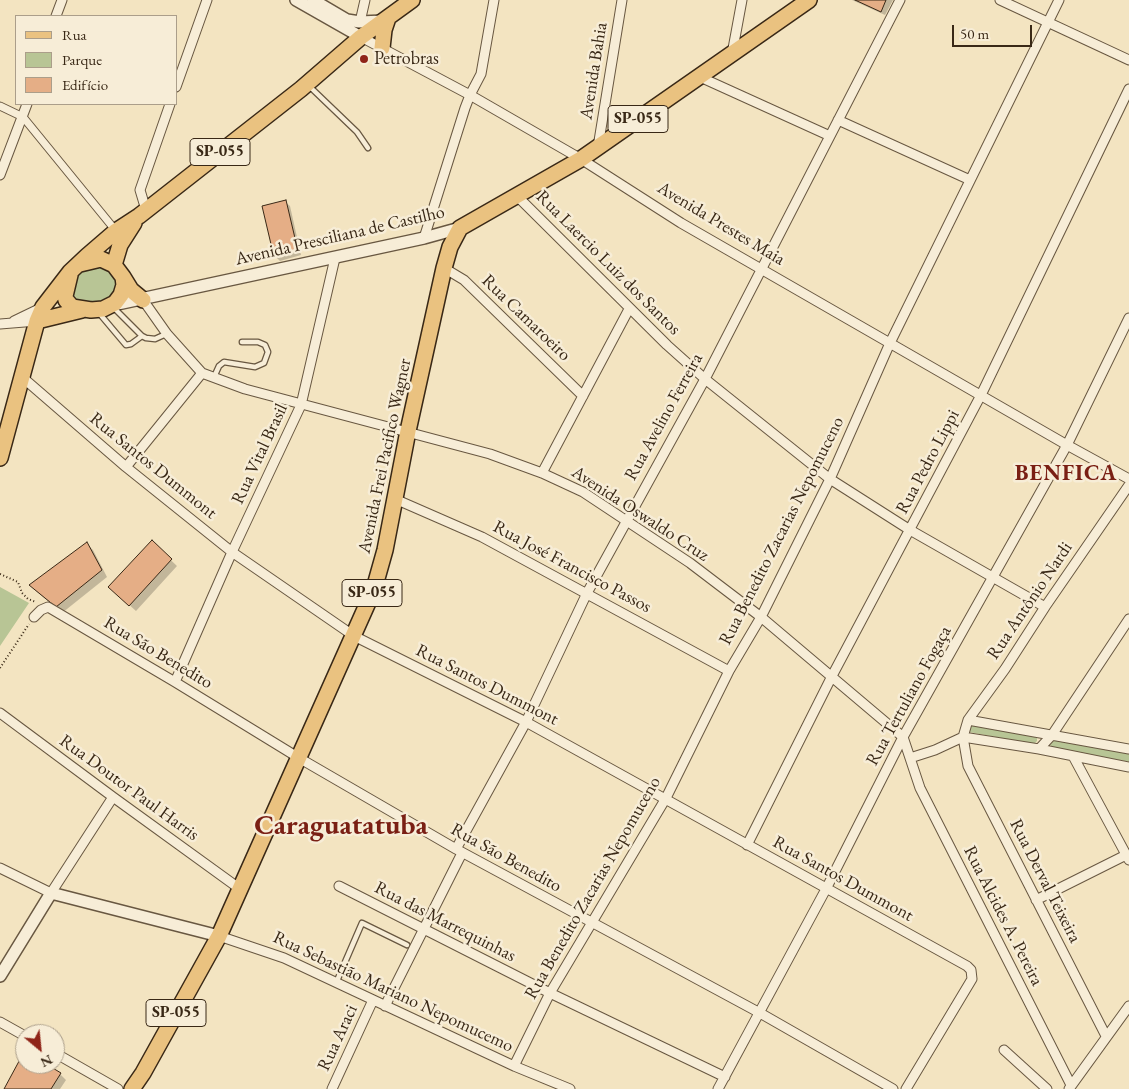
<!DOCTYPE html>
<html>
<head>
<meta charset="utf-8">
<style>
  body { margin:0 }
  #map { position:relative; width:1129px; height:1089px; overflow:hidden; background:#f3e4c1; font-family:"EB Garamond",serif }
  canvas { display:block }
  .legend { position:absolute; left:15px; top:15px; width:162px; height:90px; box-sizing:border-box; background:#f7edd7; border:1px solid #ab9e8a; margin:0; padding:6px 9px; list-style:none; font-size:15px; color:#392816 }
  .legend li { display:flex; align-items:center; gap:10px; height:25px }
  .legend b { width:25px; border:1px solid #ab9e8a }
  .north { position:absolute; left:15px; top:1024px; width:50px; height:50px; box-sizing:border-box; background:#f7edd7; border:1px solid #ab9e8a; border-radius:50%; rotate:152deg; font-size:14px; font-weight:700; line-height:20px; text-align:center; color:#392816 }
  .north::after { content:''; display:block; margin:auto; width:18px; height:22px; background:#8f2418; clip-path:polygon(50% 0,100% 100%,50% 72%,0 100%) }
  .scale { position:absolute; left:952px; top:25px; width:80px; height:22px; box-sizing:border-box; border:2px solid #392816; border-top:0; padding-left:6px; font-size:15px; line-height:18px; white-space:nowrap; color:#392816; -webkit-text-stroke:4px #f7edd7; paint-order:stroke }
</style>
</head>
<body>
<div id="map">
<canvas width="1129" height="1089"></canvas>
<ul class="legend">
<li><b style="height:6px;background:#eac280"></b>Rua</li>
<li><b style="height:14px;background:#b8c595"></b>Parque</li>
<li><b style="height:14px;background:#e5ae86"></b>Edifício</li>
</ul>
<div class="north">N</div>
<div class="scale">50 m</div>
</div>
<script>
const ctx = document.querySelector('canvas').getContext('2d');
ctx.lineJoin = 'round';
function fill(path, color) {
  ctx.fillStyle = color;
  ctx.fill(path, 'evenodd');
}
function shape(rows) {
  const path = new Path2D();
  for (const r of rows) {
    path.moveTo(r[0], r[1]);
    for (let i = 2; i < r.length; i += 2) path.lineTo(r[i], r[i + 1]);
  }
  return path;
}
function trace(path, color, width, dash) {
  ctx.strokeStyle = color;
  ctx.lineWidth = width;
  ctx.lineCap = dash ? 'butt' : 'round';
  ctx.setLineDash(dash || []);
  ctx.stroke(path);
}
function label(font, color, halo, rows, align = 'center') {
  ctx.font = font + ' "EB Garamond",serif';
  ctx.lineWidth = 5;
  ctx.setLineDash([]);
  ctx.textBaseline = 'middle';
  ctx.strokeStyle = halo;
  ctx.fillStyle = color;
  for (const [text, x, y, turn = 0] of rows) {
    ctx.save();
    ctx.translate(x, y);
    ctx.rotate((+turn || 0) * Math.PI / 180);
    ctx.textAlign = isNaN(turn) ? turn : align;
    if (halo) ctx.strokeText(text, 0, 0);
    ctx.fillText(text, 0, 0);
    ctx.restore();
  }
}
const green = shape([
  [95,263,110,271,118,287,110,301,74,305,71,289,73,281,79,272],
  [0,587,29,603,0,646],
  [968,724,1037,736,1037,741,1034,744,969,732],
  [1051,739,1129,752,1129,762,1052,747,1049,744]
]);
const shadow = shape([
  [852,0,893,0,885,15],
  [285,202,290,206,301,255,280,261,275,256],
  [152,542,177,566,136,611,116,593],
  [87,544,93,550,107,577,62,613,36,591],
  [25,1053,25,1064,43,1064,60,1074,66,1080,60,1089,5,1089]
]);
const building = shape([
  [855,0,886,0,881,12,855,0],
  [286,200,298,251,274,257,262,206,286,200],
  [152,540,172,559,129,606,108,587,152,540],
  [87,542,102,570,56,607,29,585,87,542],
  [24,1052,25,1064,46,1064,61,1073,51,1089,4,1089,24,1052]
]);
const path = shape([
  [0,574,18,582,22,593,28,599,36,602],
  [0,668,29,624]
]);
const service = shape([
  [308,85,357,132,368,148],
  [113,307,142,336,146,338,155,339,166,334],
  [99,313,126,345,131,344,142,336],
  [214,377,219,366,224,362,255,367,264,363,268,352,265,345,258,342,242,342],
  [336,983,362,923,407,945]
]);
const pedestrian = shape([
  [0,106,23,117,116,231]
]);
const minor = shape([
  [1000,0,1129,60],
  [56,16,62,0],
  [360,22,365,0],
  [361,37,470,95,581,159,681,223,1067,445,1129,479],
  [732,54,742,0],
  [700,77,830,136],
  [176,87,207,0],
  [838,120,970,180],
  [598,147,622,0],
  [0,175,27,104],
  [517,196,667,345,705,379,830,479,910,530,1045,607],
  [146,210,140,190,170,104],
  [424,238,465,108,470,95,481,74,494,0],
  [444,268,464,280,583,396],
  [143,300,167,334,202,373,245,389,490,454,542,473,583,492,690,563,761,617,903,737,910,758,935,750,963,737],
  [14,321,43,307],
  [0,324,37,321],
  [22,377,126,467,232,552,354,636,526,722,967,966,971,970,972,979,906,1089],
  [126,467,202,373],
  [542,473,629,309],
  [395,499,482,537,729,671],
  [34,617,41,610,48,607,175,682,299,758,456,849,760,1013,893,1089],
  [175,682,232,552,301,405,335,258],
  [0,713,113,797,240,889],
  [968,720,1129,749],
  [963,737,1039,749,1129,767],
  [1039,749,1052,735,1129,619],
  [1073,756,1129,860],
  [910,758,920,788,1071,1085],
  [747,845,832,676,981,395,1129,89],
  [456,849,526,722,587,593,705,379,900,0],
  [0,868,51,893,113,797],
  [339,886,550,993,725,1077],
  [1036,900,1126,855],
  [219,936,284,958,514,1066,570,1089],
  [385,1006,462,853],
  [0,1022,25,1036],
  [1106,1036,968,766,963,737,968,720,1005,669,1045,607,1129,485],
  [1004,1050,1047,1089],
  [55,1053,118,1089],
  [514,1066,550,993,666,798,729,671,761,617,830,479,890,343,1059,0],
  [332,1089,373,1000],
  [718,1089,826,889,903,737,1067,445,1129,318],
  [1069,1089,1129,1006]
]);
const tertiary = shape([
  [296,0,361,37],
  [313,0,347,20,360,22,383,21],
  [113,305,424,238,460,228],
  [0,976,51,893,219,936]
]);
const primary = shape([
  [382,48,384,30,388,18],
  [114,265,120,245,134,223],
  [70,275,65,296,66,300,72,307,91,310,103,309,115,303,121,295,124,285,123,277,114,265,101,259,80,264],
  [123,277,131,290,143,300],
  [37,321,82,310],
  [0,458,37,321,43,307,70,272,87,256,116,231,139,216,301,89,361,37,412,0],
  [132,1089,143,1073,219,936,374,589,385,550,408,431,444,268,450,247,460,228,581,159,809,0]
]);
const markers = [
  [364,59,5,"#8f2418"]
];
const shields = [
  [638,119,60],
  [220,152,60],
  [372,593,60],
  [176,1013,60]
];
const shieldNames = [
  ["SP-055",638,119],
  ["SP-055",220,152],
  ["SP-055",372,593],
  ["SP-055",176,1013]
];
const poiNames = [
  ["Petrobras",374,59]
];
const streetNames = [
  ["Avenida Bahia",594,71,-81],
  ["Avenida Prestes Maia",721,224,31],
  ["Avenida Presciliana de Castilho",340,236,-13],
  ["Rua Laercio Luiz dos Santos",608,263,45],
  ["Rua Camaroeiro",526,318,44],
  ["Rua Avelino Ferreira",664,417,-61],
  ["Rua Vital Brasil",260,454,-65],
  ["Avenida Frei Pacifico Wagner",385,456,-78],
  ["Rua Pedro Lippi",928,462,-62],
  ["Rua Santos Dummont",153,466,39],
  ["Avenida Oswaldo Cruz",640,514,33],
  ["Rua Benedito Zacarias Nepomuceno",782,531,-63],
  ["Rua José Francisco Passos",572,567,28],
  ["Rua Antônio Nardi",1030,601,-56],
  ["Rua São Benedito",158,653,31],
  ["Rua Santos Dummont",487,685,27],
  ["Rua Tertuliano Fogaça",909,696,-61],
  ["Rua Doutor Paul Harris",129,788,36],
  ["Rua São Benedito",506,858,29],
  ["Rua Santos Dummont",843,879,29],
  ["Rua Derval Teixeira",1045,881,63],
  ["Rua Benedito Zacarias Nepomuceno",593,888,-60],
  ["Rua Alcides A. Pereira",1003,916,63],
  ["Rua das Marrequinhas",445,922,27],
  ["Rua Sebastião Mariano Nepomucemo",393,992,25],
  ["Rua Araci",338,1038,-65]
];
const districtNames = [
  ["BENFICA",1066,474]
];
const townNames = [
  ["Caraguatatuba",341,826]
];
fill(green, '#b8c595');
fill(shadow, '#0003');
fill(building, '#e5ae86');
trace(building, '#392816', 1);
trace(service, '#685741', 7);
trace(pedestrian, '#685741', 9);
trace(minor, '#685741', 11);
trace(tertiary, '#685741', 14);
trace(primary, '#392816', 18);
trace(path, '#392816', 2, [1, 2.5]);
trace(service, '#f7edd7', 4.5);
trace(pedestrian, '#f7edd7', 7);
trace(minor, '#f7edd7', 9);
trace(tertiary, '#f7edd7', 11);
trace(primary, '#eac280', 15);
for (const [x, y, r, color] of markers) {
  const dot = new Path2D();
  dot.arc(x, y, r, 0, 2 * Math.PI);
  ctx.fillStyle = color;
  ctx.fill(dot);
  trace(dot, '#f7edd7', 2);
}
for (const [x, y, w] of shields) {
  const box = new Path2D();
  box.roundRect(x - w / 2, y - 13.5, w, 27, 4);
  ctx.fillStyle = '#f7edd7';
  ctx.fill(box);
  trace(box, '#392816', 1);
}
label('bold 16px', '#392816', null, shieldNames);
label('18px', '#392816', '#f7edd7', poiNames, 'left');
label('18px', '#392816', '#f7edd7', streetNames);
ctx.letterSpacing = '1px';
label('bold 22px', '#7a1f14', '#f7edd7', districtNames);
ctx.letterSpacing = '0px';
label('bold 28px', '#7a1f14', '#f7edd7', townNames);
</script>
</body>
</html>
